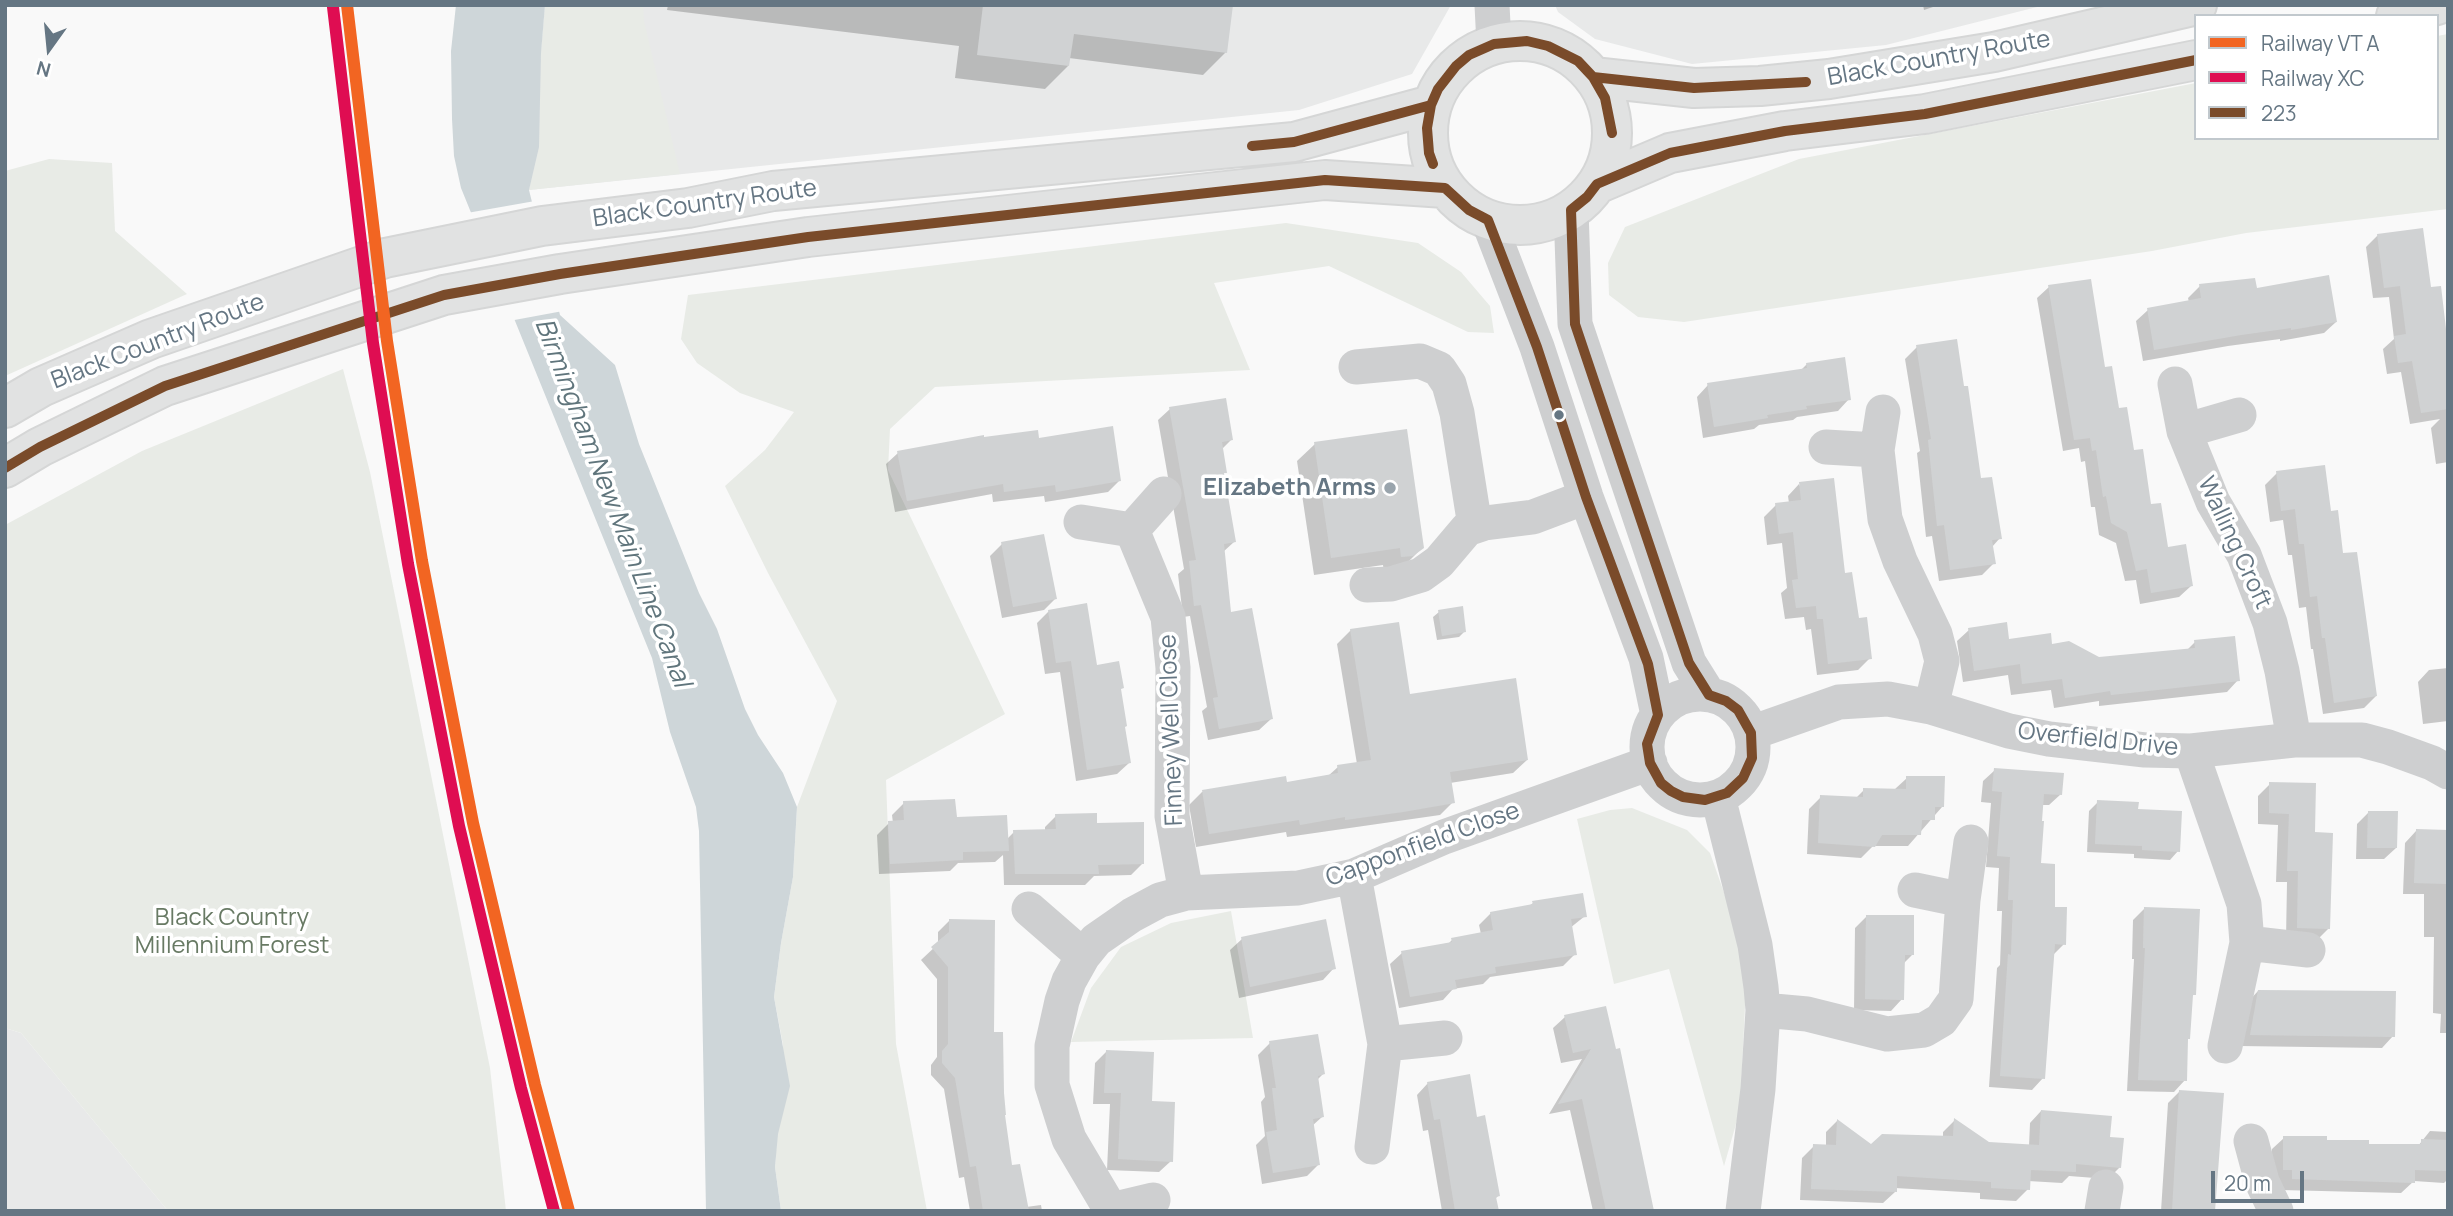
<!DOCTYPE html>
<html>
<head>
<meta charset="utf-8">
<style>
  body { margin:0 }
  #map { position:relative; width:2453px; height:1216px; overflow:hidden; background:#f9f9f9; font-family:Manrope,sans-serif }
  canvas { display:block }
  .frame { position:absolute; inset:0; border:7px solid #657683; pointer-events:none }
  .legend { position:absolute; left:2194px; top:14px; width:245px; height:126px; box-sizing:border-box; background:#fff; border:2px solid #c1c8cd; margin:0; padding:9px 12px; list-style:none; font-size:21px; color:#657683 }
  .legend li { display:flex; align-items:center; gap:14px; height:35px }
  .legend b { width:35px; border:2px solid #c1c8cd }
  .north { position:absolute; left:14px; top:14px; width:70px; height:70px; -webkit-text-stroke:5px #fff; paint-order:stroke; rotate:195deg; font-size:19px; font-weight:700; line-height:28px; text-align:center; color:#657683 }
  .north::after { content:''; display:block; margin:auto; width:24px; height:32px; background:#657683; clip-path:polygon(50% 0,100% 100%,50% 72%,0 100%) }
  .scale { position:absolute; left:2211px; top:1171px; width:93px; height:32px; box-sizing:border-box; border:4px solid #657683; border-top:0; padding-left:9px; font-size:21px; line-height:24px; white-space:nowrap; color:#657683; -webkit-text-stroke:5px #fff; paint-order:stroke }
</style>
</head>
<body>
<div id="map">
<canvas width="2453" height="1216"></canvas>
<div class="frame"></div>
<ul class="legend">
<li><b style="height:9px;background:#f26522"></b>Railway VT A</li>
<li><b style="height:9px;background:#df0d52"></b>Railway XC</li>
<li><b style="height:9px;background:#7a4b2a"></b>223</li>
</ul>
<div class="north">N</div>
<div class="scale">20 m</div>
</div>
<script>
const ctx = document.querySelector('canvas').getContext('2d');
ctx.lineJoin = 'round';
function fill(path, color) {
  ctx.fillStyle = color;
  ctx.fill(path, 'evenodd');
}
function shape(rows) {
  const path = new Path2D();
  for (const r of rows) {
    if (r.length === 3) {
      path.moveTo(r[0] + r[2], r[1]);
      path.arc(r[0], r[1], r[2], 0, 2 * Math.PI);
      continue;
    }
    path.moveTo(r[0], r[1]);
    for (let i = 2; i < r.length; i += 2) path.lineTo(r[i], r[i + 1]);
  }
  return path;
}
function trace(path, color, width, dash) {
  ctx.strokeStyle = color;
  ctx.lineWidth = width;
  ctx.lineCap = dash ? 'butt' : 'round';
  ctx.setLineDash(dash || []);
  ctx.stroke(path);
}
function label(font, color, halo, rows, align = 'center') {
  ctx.font = font + ' Manrope,sans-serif';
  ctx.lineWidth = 7;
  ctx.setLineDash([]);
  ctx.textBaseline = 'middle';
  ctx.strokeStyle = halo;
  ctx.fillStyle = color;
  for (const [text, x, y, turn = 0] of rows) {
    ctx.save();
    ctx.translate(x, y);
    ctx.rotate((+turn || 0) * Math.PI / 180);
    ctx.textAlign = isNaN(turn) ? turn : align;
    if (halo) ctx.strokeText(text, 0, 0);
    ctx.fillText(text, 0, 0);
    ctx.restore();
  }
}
const built = shape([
  [545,5,1451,5,1412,74,1299,110,529,190],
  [1555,5,2045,5,1886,45,1692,64,1595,39,1558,12],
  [5,1028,21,1033,168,1211,5,1211]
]);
const green = shape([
  [545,5,643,5,644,21,680,174,529,190,539,147,541,53],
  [2448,34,2448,209,2246,233,2152,251,1684,322,1638,317,1609,295,1608,263,1625,227,1799,159,2196,83,2196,138,2437,138,2437,36],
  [49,159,112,163,115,231,187,294,5,376,5,171],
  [1286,223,1418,243,1461,272,1490,306,1494,333,1468,332,1329,266,1214,283,1250,370,935,387,890,429,888,470,1005,714,886,780,896,1044,927,1211,781,1211,775,1167,783,1045,774,997,781,943,793,877,797,807,837,701,768,573,725,486,765,450,794,412,740,393,697,363,681,339,688,295],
  [343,369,370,472,490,1068,506,1211,168,1211,21,1033,5,1028,5,525,142,451],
  [1632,808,1687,830,1710,853,1733,918,1746,986,1740,1110,1724,1166,1669,969,1614,984,1577,819,1610,810],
  [1231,911,1253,1038,1071,1042,1091,988,1121,947,1171,923]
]);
const water = shape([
  [456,5,545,5,541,53,539,147,529,190,560,315,615,365,639,444,699,593,717,629,745,709,758,735,783,773,797,807,793,877,781,943,774,997,790,1086,778,1134,775,1167,781,1211,706,1211,699,831,696,807,670,732,652,658,461,188,454,156,452,119,451,51]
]);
const pier = shape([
  [535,201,563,311,509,321,467,213]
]);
const shadow = shape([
  [668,5,1232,5,1226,52,1203,75,1069,58,1068,66,1045,89,955,78,959,46,667,10],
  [1923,5,1939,5,1924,10],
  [2378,235,2430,289,2444,331,2448,330,2448,462,2436,464,2431,428,2440,419,2410,424,2401,372,2387,374,2383,349,2394,339,2389,297,2373,298,2366,247],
  [2200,286,2255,290,2336,322,2324,333,2280,341,2280,339,2228,346,2143,361,2136,321,2148,310,2189,302,2188,298],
  [2049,287,2103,369,2150,506,2167,549,2191,586,2179,597,2140,604,2136,580,2125,581,2116,543,2099,535,2095,507,2091,507,2085,461,2081,462,2079,448,2063,451,2037,298],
  [1917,347,1962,388,1979,480,2000,538,1992,547,1994,563,1982,575,1939,581,1932,536,1926,537,1917,453,1920,451,1905,359],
  [1807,364,1849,399,1838,411,1797,417,1793,420,1759,425,1754,429,1703,438,1697,397,1708,385,1800,371],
  [1170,409,1231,440,1221,450,1225,472,1222,475,1234,542,1223,552,1230,614,1271,719,1259,730,1208,740,1202,711,1207,707,1190,616,1183,617,1178,574,1184,569,1158,420],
  [1037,440,1119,481,1108,492,1045,502,1044,496,993,502,992,494,895,512,886,464,898,453],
  [1315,444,1423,547,1405,565,1384,574,1383,565,1314,575,1297,461],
  [2277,473,2330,513,2376,696,2364,708,2323,714,2313,649,2311,649,2306,607,2299,608,2292,555,2288,555,2283,520,2270,522,2265,485],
  [1799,484,1857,620,1870,658,1858,670,1817,675,1811,629,1806,630,1804,617,1785,619,1781,593,1787,588,1782,543,1767,545,1764,517,1776,505,1789,503,1788,496],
  [1002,544,1055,599,1044,610,1002,618,990,556],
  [1049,611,1096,667,1120,690,1129,763,1117,774,1076,781,1060,672,1045,674,1037,623],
  [1439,612,1464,632,1459,637,1437,640,1433,617],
  [1351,630,1409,696,1527,760,1513,773,1450,783,1453,802,1440,815,1287,837,1286,832,1196,847,1189,805,1202,792,1286,784,1328,776,1338,767,1357,764,1337,644],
  [1969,630,2008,641,2051,646,2099,659,2186,651,2195,642,2238,680,2227,692,2099,706,2099,701,2054,708,2051,690,2011,695,2008,675,1963,682,1957,641],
  [2448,668,2448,721,2423,724,2418,682,2429,670],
  [1995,770,2061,794,2049,805,2041,805,2039,865,2064,944,2052,956,2043,1078,2032,1090,1989,1087,1997,968,2000,965,2002,911,1997,911,1999,868,1986,867,1991,803,1981,802,1983,781],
  [1907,778,1942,807,1908,846,1873,846,1861,858,1807,854,1809,809,1821,797,1856,798,1864,790,1895,789],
  [2270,784,2313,834,2329,928,2317,940,2286,939,2287,882,2276,882,2278,825,2258,824,2258,796],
  [2098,802,2136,811,2178,851,2170,860,2134,858,2134,854,2087,852,2089,811],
  [904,803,955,819,1007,839,1014,832,1045,831,1045,827,1056,816,1143,863,1131,875,1094,876,1085,885,1004,885,1003,855,995,862,958,863,950,871,879,874,877,835,889,823,893,823,892,815],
  [2368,813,2396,848,2384,859,2356,859,2357,824],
  [2416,831,2448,832,2448,1033,2440,1033,2441,1014,2433,1013,2434,937,2424,937,2424,894,2403,894,2405,843],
  [1533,903,1585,916,1570,928,1575,954,1563,966,1490,977,1483,984,1453,989,1443,1000,1399,1008,1390,964,1402,953,1448,944,1452,940,1481,934,1479,925,1491,913,1529,906],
  [2145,908,2194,994,2191,998,2186,1040,2185,1080,2174,1092,2127,1091,2134,959,2132,959,2133,920],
  [1867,916,1912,955,1903,964,1902,999,1891,1011,1854,1010,1855,928],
  [950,920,992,1034,1011,1167,1026,1207,1041,1205,1042,1211,970,1211,964,1177,959,1178,944,1089,931,1075,931,1065,937,1057,937,979,921,960,938,944,938,932],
  [1242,939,1334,968,1323,980,1239,998,1230,950],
  [2258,991,2393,1036,2382,1048,2239,1046,2247,1003],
  [1605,1008,1653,1211,1593,1211,1570,1110,1549,1114,1582,1059,1561,1063,1553,1028,1565,1017],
  [1270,1043,1323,1074,1317,1080,1322,1117,1312,1126,1318,1165,1307,1176,1262,1184,1256,1145,1265,1136,1261,1102,1265,1097,1258,1055],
  [1107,1051,1150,1103,1171,1161,1159,1172,1107,1170,1110,1104,1093,1104,1095,1063],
  [1428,1083,1476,1119,1498,1196,1495,1199,1497,1211,1442,1211,1428,1130,1423,1131,1417,1095],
  [2179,1092,2214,1211,2161,1211,2168,1103],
  [2041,1111,2108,1138,2120,1167,2108,1179,2069,1176,2062,1183,2028,1181,2028,1189,2016,1201,1980,1199,1980,1193,1895,1188,1895,1192,1883,1203,1800,1200,1802,1158,1814,1146,1826,1147,1826,1132,1837,1121,1871,1147,1943,1137,1943,1132,1954,1121,1988,1144,2029,1146,2030,1123],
  [2430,1131,2448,1132,2448,1179,2444,1183,2414,1181,2401,1193,2281,1190,2281,1181,2272,1181,2272,1149,2284,1138,2367,1145,2418,1146]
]);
const building = shape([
  [983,5,1233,5,1227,53,1074,34,1069,66,977,55],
  [2423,228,2431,287,2441,286,2446,329,2448,328,2448,409,2421,413,2412,361,2398,363,2394,336,2406,334,2400,286,2384,288,2377,234],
  [2329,275,2337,322,2291,330,2291,328,2241,335,2154,350,2147,308,2201,298,2199,284,2255,278,2257,288],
  [2091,279,2105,367,2112,366,2119,408,2127,407,2134,450,2143,449,2151,504,2161,503,2168,547,2186,544,2193,586,2151,593,2147,569,2136,571,2127,532,2111,523,2106,496,2103,497,2096,450,2092,451,2090,438,2074,440,2048,285],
  [1957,339,1964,386,1968,386,1981,478,1992,477,2002,539,1992,540,1996,564,1950,570,1944,525,1937,526,1928,440,1931,439,1916,345],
  [1845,357,1851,400,1806,406,1807,409,1767,415,1768,418,1714,427,1707,383,1807,368,1806,363],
  [1226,398,1233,440,1222,442,1227,473,1224,473,1236,542,1224,544,1231,612,1252,608,1273,719,1219,729,1213,698,1218,697,1201,605,1194,606,1189,561,1196,560,1169,407],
  [1113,426,1121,481,1056,492,1055,485,1004,492,1003,484,907,501,897,451,984,435,984,437,1038,430,1039,438],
  [1407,429,1424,548,1413,556,1401,557,1400,548,1331,558,1314,442],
  [2325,465,2331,511,2338,510,2343,553,2357,552,2377,696,2334,703,2325,638,2322,638,2317,596,2310,597,2304,544,2299,544,2295,509,2281,511,2276,471],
  [1834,478,1845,573,1852,572,1859,618,1867,617,1872,659,1828,664,1823,619,1817,619,1816,606,1796,608,1792,580,1798,579,1793,532,1779,534,1775,503,1801,500,1799,482],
  [1044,534,1057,599,1013,607,1001,542],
  [1087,603,1097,665,1119,661,1124,688,1121,689,1127,726,1125,727,1131,763,1087,770,1071,661,1056,663,1048,610],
  [1463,606,1466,632,1442,636,1438,610],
  [1399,622,1410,694,1516,678,1528,760,1450,772,1455,803,1403,812,1345,820,1345,817,1300,825,1299,820,1209,834,1202,790,1286,776,1287,782,1338,773,1337,765,1371,760,1350,629],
  [2007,622,2009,639,2051,633,2052,644,2069,641,2099,657,2195,648,2194,640,2235,636,2240,681,2111,695,2110,691,2065,698,2062,679,2022,684,2020,664,1974,671,1968,628],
  [1994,768,2064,773,2062,795,2044,794,2042,821,2044,821,2041,863,2055,864,2055,907,2067,907,2066,945,2055,944,2045,1079,2000,1076,2008,954,2011,955,2013,900,2008,900,2010,857,1997,856,2002,792,1992,791],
  [1906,776,1945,776,1944,807,1935,807,1935,820,1922,820,1921,835,1882,835,1875,847,1818,843,1820,795,1863,797,1863,788,1906,789],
  [2269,782,2316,783,2315,832,2333,833,2330,929,2297,928,2298,871,2287,871,2289,814,2269,813],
  [955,799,957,817,1007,815,1009,851,963,852,963,860,890,864,888,821,904,820,903,801],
  [2097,800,2139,802,2138,809,2182,811,2180,852,2142,850,2142,846,2095,844],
  [2368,811,2398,811,2397,848,2367,848],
  [1097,813,1097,823,1144,822,1144,864,1098,865,1099,874,1015,874,1013,830,1056,829,1055,814],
  [2416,829,2448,830,2448,884,2414,883],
  [1583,893,1587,917,1571,919,1577,955,1495,967,1496,973,1455,980,1457,989,1410,997,1401,951,1452,942,1451,938,1493,930,1490,912,1533,904,1532,901],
  [2144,907,2200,909,2196,995,2193,995,2190,1039,2188,1039,2187,1081,2138,1080,2145,948,2143,948],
  [1866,915,1914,915,1914,955,1905,955,1904,1000,1865,999],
  [949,919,995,920,994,1032,1003,1032,1004,1093,1006,1115,1005,1115,1012,1165,1020,1164,1029,1211,983,1211,976,1166,970,1167,955,1078,942,1063,942,1051,948,1044,948,967,931,947,949,932],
  [1326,919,1336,969,1250,987,1241,937],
  [2258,990,2396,991,2395,1037,2250,1035],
  [1606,1006,1616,1049,1620,1048,1654,1211,1606,1211,1582,1099,1558,1104,1591,1049,1573,1053,1564,1015],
  [1318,1034,1325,1074,1318,1076,1324,1117,1313,1119,1320,1165,1273,1173,1266,1132,1277,1130,1272,1088,1276,1088,1269,1041],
  [1106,1050,1154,1052,1152,1101,1175,1102,1173,1162,1118,1159,1121,1093,1104,1093],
  [1470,1074,1477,1117,1485,1115,1500,1196,1496,1197,1499,1211,1455,1211,1440,1119,1434,1120,1427,1082],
  [2179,1090,2224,1093,2215,1211,2172,1211],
  [2041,1110,2112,1116,2110,1137,2124,1138,2121,1168,2076,1164,2076,1172,2031,1170,2030,1190,1991,1188,1991,1182,1897,1176,1897,1192,1811,1189,1813,1144,1836,1145,1837,1119,1871,1144,1882,1134,1953,1136,1954,1118,1989,1142,2039,1145],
  [2283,1136,2327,1136,2327,1140,2369,1140,2369,1144,2421,1144,2421,1139,2448,1140,2448,1171,2415,1170,2415,1183,2292,1179,2292,1170,2283,1170]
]);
const minor = shape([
  [1492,5,1494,44],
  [1571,210,1575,324,1689,663,1709,695],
  [1488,220,1537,347,1586,497,1646,658,1658,715],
  [1356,367,1420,361,1439,369,1449,384,1457,413,1475,526],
  [2175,384,2184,431],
  [1883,412,1877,450,1885,519,1900,561,1935,634,1942,661,1931,707],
  [2239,415,2184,431,2213,502,2244,555,2270,623,2282,671,2294,740],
  [1826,447,1877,450],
  [1081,522,1132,530,1164,494],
  [1132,530,1168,617,1173,668,1172,816,1186,893],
  [1367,585,1391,584,1421,575,1439,562,1467,529,1485,523,1533,517,1586,497],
  [1700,747,53],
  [1751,733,1839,702,1888,699,1931,707,2009,731,2049,739,2145,750,2191,751,2294,740,2362,740,2388,747,2432,763,2448,772],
  [2191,751,2244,904,2247,943,2225,1046],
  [1718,797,1755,945,1761,987,1763,1010,1758,1089,1743,1211],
  [1354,876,1385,1044,1372,1147],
  [1915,890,1963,900],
  [1029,909,1083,956],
  [2247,943,2308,950],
  [1763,1010,1807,1014,1887,1034,1924,1030,1941,1020,1956,999,1963,900,1971,842],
  [1385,1044,1445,1038],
  [2251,1141,2262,1182,2276,1211],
  [1153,1200,1111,1210,1069,1139,1052,1085,1052,1046,1062,1001,1069,981,1083,956,1096,940,1132,915,1160,900,1186,893,1298,888,1354,876,1444,837,1650,763],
  [2102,1211,2106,1187]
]);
const trunk = shape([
  [2396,16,2437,5],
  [1520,133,92],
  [1593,77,1694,88,1760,86,1829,79,1994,52,2197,5],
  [1597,184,1670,153,1785,131,1925,114,2196,60],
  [5,408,41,387,151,339,385,258,542,226,688,208,773,191,1294,142,1431,105],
  [5,468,40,447,165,386,444,295,560,274,808,237,1325,180,1445,188]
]);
const bus1 = shape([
  [1593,77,1694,88,1806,82],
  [1252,146,1294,142,1431,105],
  [1433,164,1429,153,1427,128,1431,105,1438,89,1456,66,1469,55,1494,44,1527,41,1548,46,1578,61,1593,77,1605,98,1612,133],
  [1571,210,1587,197,1597,184,1670,153,1785,131,1925,114,2196,60],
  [1488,220,1537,347,1586,497,1648,664,1658,715,1647,744,1650,763,1661,783,1671,791,1683,797,1705,800,1727,793,1743,778,1752,758,1751,733,1738,710,1726,701,1709,695,1689,663,1575,324,1571,210],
  [5,468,40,447,165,386,444,295,560,274,808,237,1325,180,1445,188,1469,210,1488,220]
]);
const rail1 = shape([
  [347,5,387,341,422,561,473,823,535,1085,569,1211]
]);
const rail2 = shape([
  [333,7,373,343,408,564,459,826,521,1088,554,1211]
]);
const markers = [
  [1559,415,6,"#657683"],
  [1390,488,7,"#99a4ac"]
];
const streetNames = [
  ["Black Country Route",1939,59,-10],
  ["Black Country Route",705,204,-8],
  ["Black Country Route",158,342,-21],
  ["Walling Croft",2234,543,65],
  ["Finney Well Close",1172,730,-92],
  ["Overfield Drive",2098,740,6],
  ["Capponfield Close",1423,845,-20]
];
const poiNames = [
  ["Elizabeth Arms",1376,488]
];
const parkNames = [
  ["Black Country",232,918],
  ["Millennium Forest",232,946]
];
const waterNames = [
  ["Birmingham New Main Line Canal",612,503,69]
];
fill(built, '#e8e9e9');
fill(green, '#e8ebe6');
fill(water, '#ced6d9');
fill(pier, '#f9f9f9');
fill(shadow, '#0003');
fill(building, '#d0d2d3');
trace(trunk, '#d5d6d6', 42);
trace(minor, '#cecfd0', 35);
trace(trunk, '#e1e2e2', 38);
trace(bus1, '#7a4b2a', 10);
trace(rail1, '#f26522', 12);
trace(rail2, '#df0d52', 12);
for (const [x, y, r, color] of markers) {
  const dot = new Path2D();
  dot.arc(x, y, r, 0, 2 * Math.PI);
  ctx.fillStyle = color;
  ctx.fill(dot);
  trace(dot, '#fff', 2.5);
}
label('24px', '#657683', '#fff', streetNames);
label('bold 24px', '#657683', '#fff', poiNames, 'right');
label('24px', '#687a64', '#fff', parkNames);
label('italic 26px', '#60757c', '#fff', waterNames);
</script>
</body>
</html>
